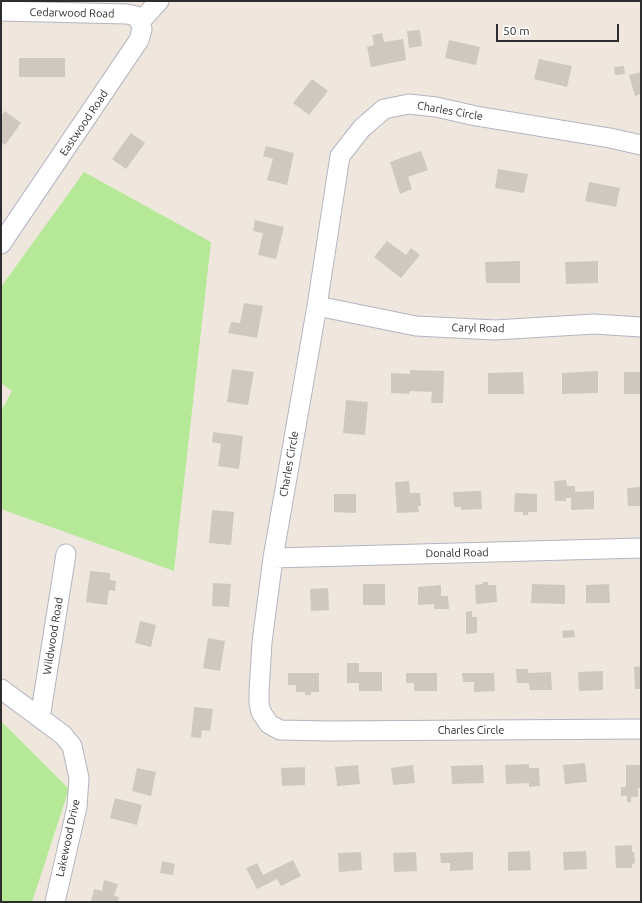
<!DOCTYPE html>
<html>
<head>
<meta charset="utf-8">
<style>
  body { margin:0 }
  #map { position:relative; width:642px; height:903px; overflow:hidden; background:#efe7de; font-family:Ubuntu,sans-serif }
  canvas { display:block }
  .frame { position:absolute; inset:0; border:2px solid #2d2d2d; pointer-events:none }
  .scale { position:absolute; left:496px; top:24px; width:123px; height:18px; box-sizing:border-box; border:2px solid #2d2d2d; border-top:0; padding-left:5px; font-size:12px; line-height:14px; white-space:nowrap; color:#2d2d2d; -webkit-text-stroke:3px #fff; paint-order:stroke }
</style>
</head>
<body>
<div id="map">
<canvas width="642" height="903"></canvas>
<div class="frame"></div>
<div class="scale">50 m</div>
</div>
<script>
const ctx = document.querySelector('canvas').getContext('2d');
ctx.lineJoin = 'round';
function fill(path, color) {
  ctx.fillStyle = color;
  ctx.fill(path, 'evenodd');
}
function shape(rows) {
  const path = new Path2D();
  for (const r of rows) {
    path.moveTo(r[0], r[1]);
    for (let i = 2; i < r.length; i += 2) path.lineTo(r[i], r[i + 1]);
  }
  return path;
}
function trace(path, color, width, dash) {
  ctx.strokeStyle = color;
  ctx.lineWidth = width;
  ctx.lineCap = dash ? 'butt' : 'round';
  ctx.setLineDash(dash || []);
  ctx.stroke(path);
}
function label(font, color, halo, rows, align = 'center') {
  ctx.font = font + ' Ubuntu,sans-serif';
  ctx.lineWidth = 3.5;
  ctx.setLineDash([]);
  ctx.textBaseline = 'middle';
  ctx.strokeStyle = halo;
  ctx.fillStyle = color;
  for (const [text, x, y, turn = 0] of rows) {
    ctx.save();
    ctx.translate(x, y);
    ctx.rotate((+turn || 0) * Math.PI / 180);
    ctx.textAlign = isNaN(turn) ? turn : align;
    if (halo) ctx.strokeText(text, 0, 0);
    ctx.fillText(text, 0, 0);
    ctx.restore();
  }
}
const green = shape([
  [84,172,211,242,174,571,1,509,1,411,12,391,1,383,1,287],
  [1,723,3,723,69,789,32,902,1,902]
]);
const building = shape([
  [420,30,422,46,409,48,407,31],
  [382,33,384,42,403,39,406,60,371,67,367,47,374,45,372,35],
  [449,40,480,47,476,65,445,58],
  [19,58,65,58,65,77,19,77],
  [539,59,572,66,567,87,534,79],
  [624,66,625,74,615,75,614,67],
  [641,72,641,94,635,96,629,75],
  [312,79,328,91,309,115,293,103],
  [5,111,21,123,5,145,1,142,1,116],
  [131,133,145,143,126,169,112,159],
  [266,146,294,153,287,185,267,180,273,159,263,156],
  [421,151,428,170,408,177,412,189,400,194,390,162],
  [498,169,528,174,524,193,495,188],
  [589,182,620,188,616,207,585,201],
  [255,220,284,227,276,259,258,255,263,233,253,231],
  [387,241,406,255,411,248,420,255,401,278,374,257],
  [520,261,520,283,486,283,485,262],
  [598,261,598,283,566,284,565,262],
  [244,303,263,306,257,338,228,333,231,322,240,323],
  [232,369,254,372,248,405,227,402],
  [410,370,444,371,443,403,431,403,432,392,410,391,409,394,391,393,391,373,410,374],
  [598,371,598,393,562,394,562,373],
  [523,372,524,394,488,394,488,373],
  [624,372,641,372,641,394,624,394],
  [346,400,368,402,365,435,343,433],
  [213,432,243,436,239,469,218,466,221,444,212,442],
  [566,480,567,486,575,486,575,492,594,491,594,509,571,510,571,498,566,498,566,501,555,501,554,481],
  [409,481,410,493,420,493,421,506,418,506,419,512,397,513,395,482],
  [641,487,641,506,628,506,627,488],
  [481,491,482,509,461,510,461,507,454,507,453,492],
  [515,493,537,494,537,512,528,512,528,515,523,515,523,512,514,512],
  [334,494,356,494,356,513,334,512],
  [212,510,234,512,231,545,209,543],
  [90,571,110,573,110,580,116,581,115,591,109,590,107,605,86,602],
  [483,582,488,582,488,585,496,585,497,602,476,604,475,585,483,584],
  [213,583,231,584,229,607,212,606],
  [363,584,385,584,385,605,363,605],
  [532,584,565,585,565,604,531,603],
  [609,584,610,603,586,603,586,585],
  [441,585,441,596,448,596,449,609,434,609,434,604,418,605,418,587],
  [328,588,329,610,311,611,310,589],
  [472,611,472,617,477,617,477,633,466,634,466,612],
  [140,621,156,625,151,647,135,643],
  [574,630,575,637,563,638,562,631],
  [208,638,225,641,220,671,203,668],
  [347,663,359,663,359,672,382,672,382,691,359,691,359,683,347,683],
  [641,666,641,689,635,689,634,667],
  [516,669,528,669,528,673,551,672,552,690,530,690,529,683,517,683],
  [603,671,603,690,579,691,578,672],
  [288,673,319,673,319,692,311,692,311,695,305,695,305,692,296,692,296,685,288,685],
  [406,673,437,673,437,691,414,691,414,683,406,683],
  [462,673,494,673,495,691,474,692,474,682,463,682],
  [194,707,213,709,210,731,202,730,201,738,191,737],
  [585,763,587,782,565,784,563,765],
  [529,764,529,768,539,768,540,786,529,787,529,783,506,784,505,765],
  [358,765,360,784,337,786,335,767],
  [413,765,415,783,393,785,391,768],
  [483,765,484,783,452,784,451,766],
  [626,765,641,765,641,788,638,788,638,797,631,797,631,802,627,802,627,796,621,796,621,787,626,787],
  [305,767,305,785,282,786,281,768],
  [137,768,156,772,151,796,132,791],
  [115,798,142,805,137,825,110,818],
  [632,845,632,852,634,852,635,863,632,864,632,868,616,868,615,846],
  [530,851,531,870,508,871,508,852],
  [586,851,587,869,564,870,563,852],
  [361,852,362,870,339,872,338,853],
  [416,852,417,871,394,872,393,853],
  [473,852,473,870,450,871,450,863,441,863,440,853],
  [293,860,301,876,281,886,277,879,257,889,246,868,257,863,263,875],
  [162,861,175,864,173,875,160,873],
  [104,880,118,884,114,896,119,897,118,902,91,902,94,889,102,891]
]);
const minor = shape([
  [1,11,127,14,136,16,140,22],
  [641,145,610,138,476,116,436,107,409,104,384,109,362,128,340,156,317,306,273,558,262,642,259,692,259,703,261,712,269,724,280,730,329,731,641,729],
  [1,244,139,40,142,29,140,22,159,1],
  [317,306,416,326,495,330,594,324,641,327],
  [273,558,641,548],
  [1,689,63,735,72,746,79,778,77,807,55,902],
  [40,718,66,554]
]);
const streetNames = [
  ["Cedarwood Road",72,13,1],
  ["Charles Circle",450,111,10],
  ["Eastwood Road",84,123,-56],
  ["Caryl Road",478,328,1],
  ["Charles Circle",289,464,-80],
  ["Donald Road",457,553,-1],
  ["Wildwood Road",53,636,-81],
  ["Charles Circle",471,730],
  ["Lakewood Drive",68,838,-78]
];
fill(green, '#b5e997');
fill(building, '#cfc8bf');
trace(minor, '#b2b5c1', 21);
trace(minor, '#fff', 19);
label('11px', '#2d2d2d', '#fff', streetNames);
</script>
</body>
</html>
